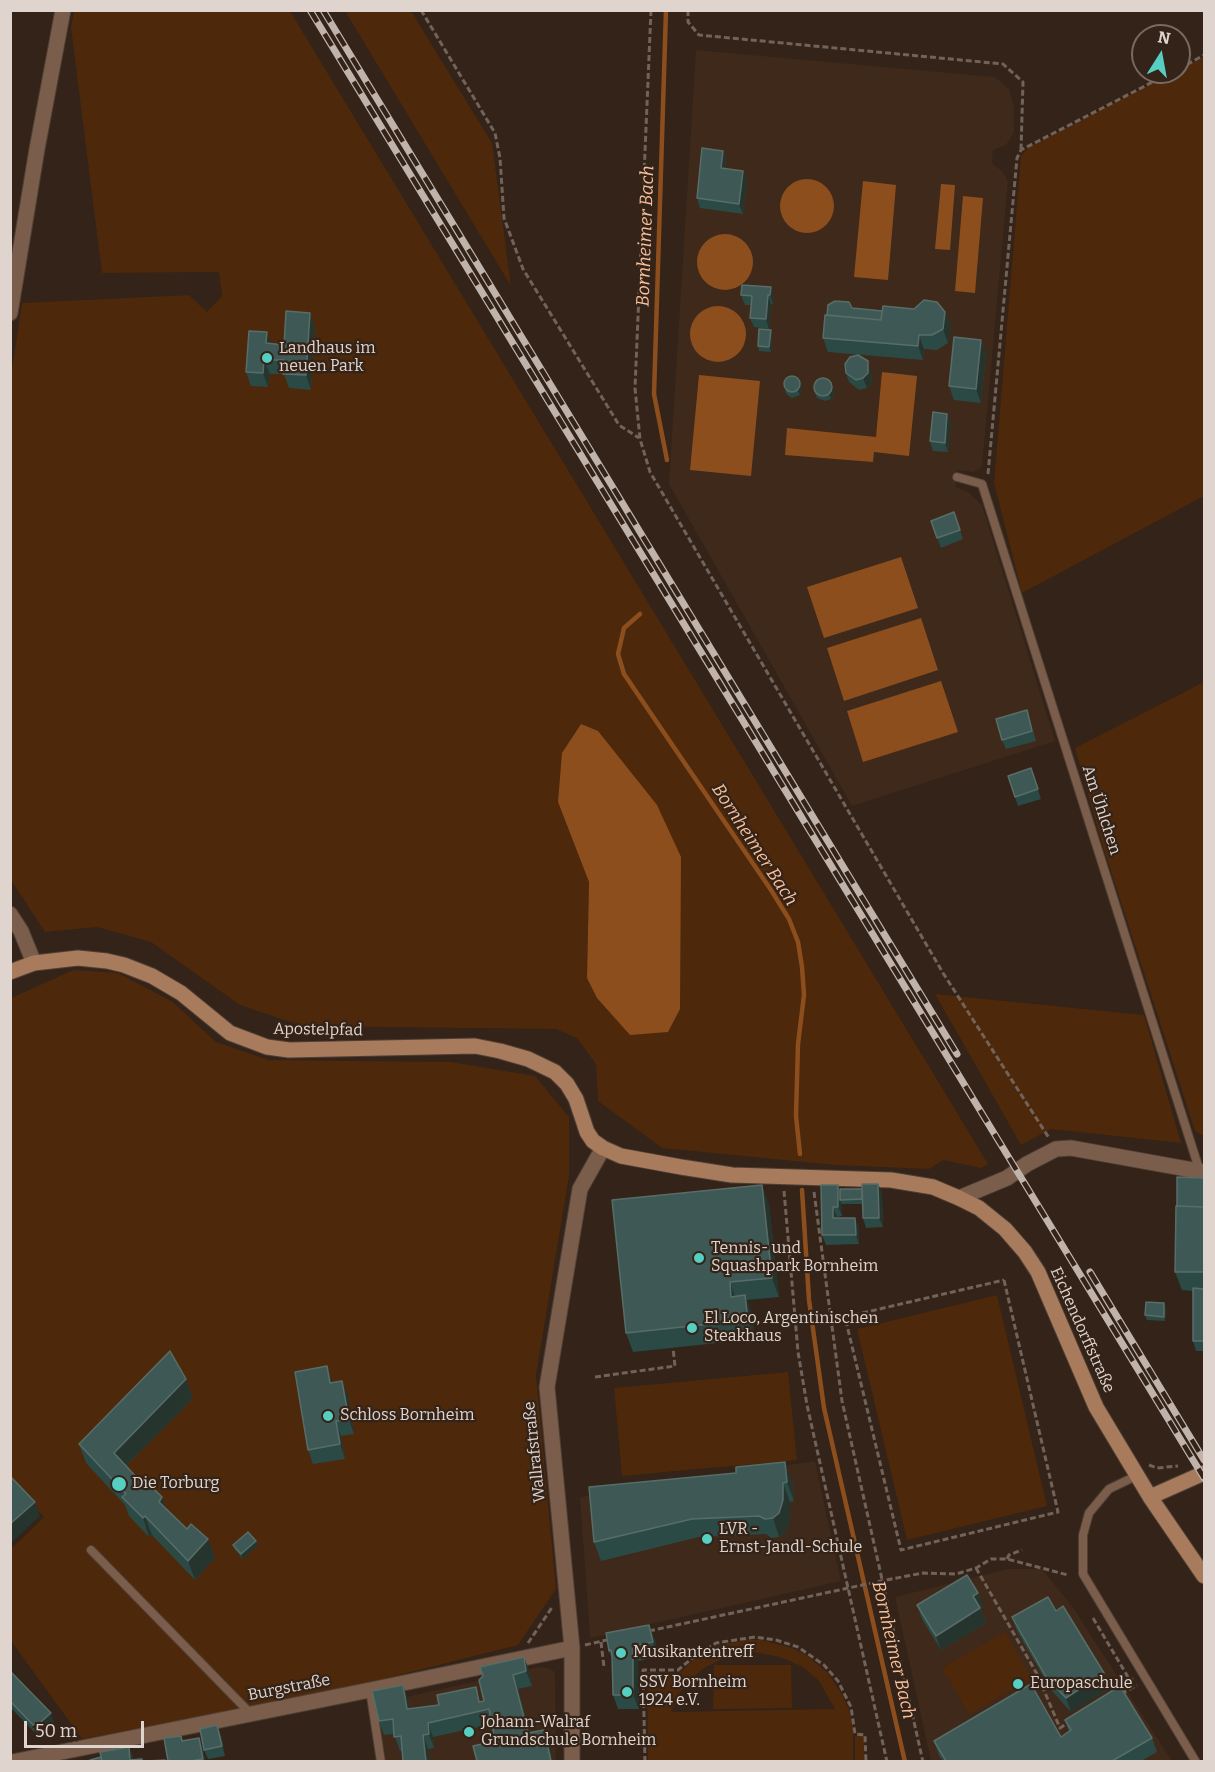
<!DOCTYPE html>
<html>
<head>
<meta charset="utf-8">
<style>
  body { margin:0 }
  #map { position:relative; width:1215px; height:1772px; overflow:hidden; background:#332318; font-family:Bitter,serif }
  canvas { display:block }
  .frame { position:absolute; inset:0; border:12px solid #e0d5ce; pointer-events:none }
  .north { position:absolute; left:1131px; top:24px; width:60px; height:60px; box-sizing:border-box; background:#332318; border:2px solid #786a61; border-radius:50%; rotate:11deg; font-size:16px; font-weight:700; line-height:24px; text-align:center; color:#e0d5ce }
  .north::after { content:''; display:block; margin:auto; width:21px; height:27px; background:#57cec2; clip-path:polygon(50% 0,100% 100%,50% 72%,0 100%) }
  .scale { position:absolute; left:24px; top:1721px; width:120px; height:27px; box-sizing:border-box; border:3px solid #e0d5ce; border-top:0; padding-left:8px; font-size:18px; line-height:21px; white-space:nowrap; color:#e0d5ce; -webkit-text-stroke:4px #332318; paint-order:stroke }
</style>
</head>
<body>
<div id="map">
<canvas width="1215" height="1772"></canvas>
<div class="frame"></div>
<div class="north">N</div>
<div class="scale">50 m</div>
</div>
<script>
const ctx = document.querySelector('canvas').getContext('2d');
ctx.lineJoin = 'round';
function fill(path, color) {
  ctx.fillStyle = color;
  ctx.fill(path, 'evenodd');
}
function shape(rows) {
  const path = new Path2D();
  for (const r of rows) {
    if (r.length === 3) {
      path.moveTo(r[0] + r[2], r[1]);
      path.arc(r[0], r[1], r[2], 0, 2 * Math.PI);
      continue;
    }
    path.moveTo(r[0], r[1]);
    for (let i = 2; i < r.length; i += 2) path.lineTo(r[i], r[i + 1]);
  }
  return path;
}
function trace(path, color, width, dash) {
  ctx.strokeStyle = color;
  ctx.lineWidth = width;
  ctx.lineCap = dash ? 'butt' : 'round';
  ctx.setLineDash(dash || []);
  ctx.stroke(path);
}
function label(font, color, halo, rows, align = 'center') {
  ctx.font = font + ' Bitter,serif';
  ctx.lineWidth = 4.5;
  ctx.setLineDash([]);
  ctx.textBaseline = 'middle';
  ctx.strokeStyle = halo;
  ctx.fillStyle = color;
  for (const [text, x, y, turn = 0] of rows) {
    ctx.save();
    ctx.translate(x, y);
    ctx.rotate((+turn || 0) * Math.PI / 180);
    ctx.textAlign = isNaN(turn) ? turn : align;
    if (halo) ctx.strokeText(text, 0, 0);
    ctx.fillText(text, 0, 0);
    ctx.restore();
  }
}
const built = shape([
  [696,50,995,77,1009,89,1014,106,1014,133,1006,145,993,150,992,163,1003,172,1008,182,982,467,973,472,957,470,956,487,968,492,982,505,1055,741,852,806,669,484],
  [815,1461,841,1581,590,1638,580,1497],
  [1008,1569,1042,1569,1072,1606,1172,1761,931,1761,895,1597],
  [538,1667,548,1668,555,1672,556,1761,386,1761,376,1704]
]);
const green = shape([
  [74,11,290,11,988,1164,981,1168,943,1160,929,1169,835,1165,662,1148,598,1101,596,1064,577,1038,556,1029,302,1026,240,1005,151,942,97,927,45,932,11,880,10,383,22,303,189,295,207,312,222,296,219,272,102,273,71,28],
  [558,802,668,1032,587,978,589,882],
  [345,11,411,11,492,143,511,286],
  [1204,57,1204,496,1022,593,994,483,1021,156,1029,147],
  [1204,682,1204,1136,1195,1131,1102,843,1075,748],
  [73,970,118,973,173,1002,216,1042,269,1060,451,1062,535,1076,569,1117,569,1176,536,1375,556,1589,518,1645,327,1693,82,1739,11,1641,11,1549,44,1517,11,1481,11,998],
  [935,994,1144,1015,1181,1143,1051,1129,1021,1145],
  [997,1295,1047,1506,907,1540,857,1329],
  [788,1372,797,1460,622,1476,614,1388],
  [1005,1632,1032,1679,969,1714,942,1668],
  [747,1640,762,1640,792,1648,806,1655,827,1672,842,1694,849,1709,853,1727,853,1761,648,1761,647,1672,679,1673,697,1657,720,1645],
  [754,1652,780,1657,803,1667,819,1681,835,1709,671,1712,679,1694,686,1684,704,1668,728,1656],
  [714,1665,791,1665,792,1708,713,1709],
  [855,1736,864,1736,864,1761,855,1761]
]);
const water = shape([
  [807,206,27],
  [863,181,896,185,888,280,854,277],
  [941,184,955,185,950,250,935,249],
  [963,196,983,198,975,293,955,291],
  [725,262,28],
  [718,334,28],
  [882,372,917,376,909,456,874,452,873,462,785,455,787,428,876,437],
  [699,375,760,381,751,476,690,470],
  [901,557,918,608,824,638,807,587],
  [921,618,938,670,844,701,827,648],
  [941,681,958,732,863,762,847,711],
  [581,724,598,731,657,805,681,857,680,1009,668,1032,630,1035,597,998,587,978,589,882,558,802,562,753]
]);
const stream = shape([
  [666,10,654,394,667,460],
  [640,614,624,628,618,654,624,674,771,890,789,919,798,942,802,967,804,995,798,1044,796,1116,800,1154],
  [802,1190,809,1300,824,1408,905,1762]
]);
const path = shape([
  [421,10,495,133,500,158,504,218,523,269,619,425,639,438],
  [651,10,635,388,640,439,650,472,943,973,1049,1138],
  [688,10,688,22,699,35,1003,64,1023,82,1021,150],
  [1179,69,1204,55],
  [988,474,1017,158,1021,150,1172,72],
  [784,1191,798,1352,807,1405,887,1762],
  [814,1192,842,1401,923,1762],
  [1004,1280,1058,1512,901,1550,845,1317,1004,1280],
  [595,1377,675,1366,673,1348],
  [1149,1465,1157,1468,1178,1466],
  [1007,1559,1009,1555,1022,1550],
  [976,1568,1037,1674,1060,1728,1068,1723],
  [1093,1618,1128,1677,1133,1680],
  [649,1631,881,1581,923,1573,956,1574,976,1568,991,1559,1007,1559,1068,1575],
  [601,1642,604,1667],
  [528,1643,553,1606],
  [585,1645,611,1639],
  [1121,1694,1137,1685],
  [645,1762,643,1670,678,1670,690,1660,716,1643,755,1637,776,1640,798,1647,824,1665,838,1681,851,1707,855,1734,865,1735,866,1762]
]);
const lane = shape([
  [957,477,982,484,1200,1172],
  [1136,1476,1109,1489,1089,1513,1083,1535,1083,1574,1196,1762],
  [91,1550,251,1714],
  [370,1690,381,1762]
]);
const street = shape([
  [10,313,37,149,63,10],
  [10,914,21,931,34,963],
  [959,1198,1007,1178,1027,1164,1056,1149,1071,1148,1204,1172],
  [12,1762,370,1690,572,1648],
  [572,1762,572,1648,547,1387,580,1189,603,1148]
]);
const secondary = shape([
  [10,972,34,963,78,958,107,961,124,965,152,976,181,993,230,1033,267,1047,289,1050,475,1046,500,1051,528,1059,555,1072,567,1084,576,1099,587,1132,593,1141,603,1148,621,1156,681,1167,732,1175,891,1180,933,1187,959,1198,979,1208,1005,1229,1025,1252,1038,1272,1096,1407,1150,1497,1204,1576],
  [1150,1497,1204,1473]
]);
const rail = shape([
  [310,10,1204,1478],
  [323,10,957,1054],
  [1090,1272,1204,1460]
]);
const wall = shape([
  [723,151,726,161,726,169,743,171,747,181,743,214,700,208,697,198],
  [742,285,774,296,773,305,771,304,769,329,754,327,750,318,751,305,745,305,741,295],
  [852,308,882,311,945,312,951,327,948,343,937,350,924,349,923,360,828,352,823,338,827,315],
  [310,313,315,327,311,390,289,388,284,374,270,374,268,387,251,386,246,372,271,343,284,345],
  [772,335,771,352,759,351,758,346],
  [981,340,986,354,981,403,954,400,949,386],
  [871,371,872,382,867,388,859,390,849,382,846,373],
  [800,382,802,387,800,395,792,398,787,395,785,391],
  [832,387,834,393,831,399,825,401,817,398,813,388],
  [947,414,951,423,948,452,933,451,930,441],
  [954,512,963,539,941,548,931,521],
  [1030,720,1036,741,1006,749,1002,740],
  [1031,768,1041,799,1018,806,1008,776],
  [1204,1178,1204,1351,1196,1351,1193,1341,1193,1291,1182,1290,1175,1272,1177,1206],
  [878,1184,882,1193,883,1227,866,1228,863,1218,863,1204,842,1204,842,1216,837,1217,837,1218,855,1218,859,1227,859,1244,826,1245,822,1235,840,1189,862,1189],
  [769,1204,779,1297,747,1300,752,1314,755,1339,633,1352,626,1333],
  [1166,1308,1165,1321,1147,1320,1145,1315],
  [186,1379,193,1398,126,1466,140,1481,187,1529,208,1539,215,1558,195,1580,152,1535,149,1537,129,1516,125,1505,86,1463,79,1444],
  [332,1381,332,1383,348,1396,354,1434,341,1436,345,1459,313,1464,308,1450],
  [792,1481,794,1501,790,1502,790,1519,786,1532,779,1537,771,1538,766,1534,699,1537,601,1561,594,1542,589,1487],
  [256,1541,258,1545,243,1559,235,1550,233,1545],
  [978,1593,983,1607,981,1609,986,1623,941,1650,922,1619,917,1605],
  [1056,1611,1104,1673,1110,1688,1071,1712,1052,1691,1017,1631,1012,1617],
  [655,1639,658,1657,638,1661,639,1709,618,1709,613,1695,612,1659,609,1651],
  [524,1657,529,1671,532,1686,518,1689,530,1733,544,1730,549,1744,553,1761,477,1761,495,1741,492,1724,433,1737,434,1748,428,1749,430,1761,403,1761,402,1751,400,1751,394,1734,384,1735,379,1721,408,1699,410,1709,484,1701],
  [10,1671,54,1722,39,1737,10,1707],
  [1065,1720,1152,1738,1157,1752,1141,1761,943,1761,939,1756,934,1741,1061,1737,1069,1732],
  [217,1725,221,1735,225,1756,208,1759,204,1750],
  [181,1736,183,1741,199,1738,203,1748,205,1761,168,1761]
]);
const shadedWall = shape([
  [723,151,726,161,725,178,721,168],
  [743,171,747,181,743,214,739,204],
  [771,287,774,296,773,305,770,295],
  [768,295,771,304,769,329,766,319],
  [945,312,951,327,948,343,943,329],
  [310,313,315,327,311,390,306,375],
  [771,330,772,335,771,352,769,347],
  [267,332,272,346,266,343],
  [919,335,924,349,923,360,918,346],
  [981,340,986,354,981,403,976,389],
  [264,360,270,374,268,387,263,373],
  [868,361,871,371,872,382,867,388,863,378],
  [800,382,802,387,800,395,798,391],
  [831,382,834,393,831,399,829,394],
  [947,414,951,423,948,452,945,443],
  [878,1184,882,1193,883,1227,879,1218],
  [762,1185,769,1204,779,1297,772,1278],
  [838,1185,841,1194,840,1200,842,1204,842,1216,838,1207],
  [833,1207,837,1217,837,1228,833,1218],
  [855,1218,859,1227,859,1244,856,1235],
  [730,1282,736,1301,731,1297],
  [745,1295,752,1314,755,1339,748,1320],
  [1164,1303,1166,1308,1165,1321,1164,1317],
  [327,1366,332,1381,335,1398,330,1383],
  [186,1379,193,1398,121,1471,114,1453],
  [342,1381,348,1396,354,1434,349,1420],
  [336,1421,341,1436,345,1459,340,1444],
  [785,1462,792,1481,794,1501,787,1482],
  [783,1483,790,1502,790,1519,786,1532,779,1537,773,1518],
  [162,1497,169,1516,159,1502],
  [35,1502,40,1516,10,1544,10,1524],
  [145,1516,152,1535,149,1537,143,1518],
  [208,1539,215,1558,195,1580,188,1561],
  [256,1541,258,1545,243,1559,241,1554],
  [978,1593,983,1607,981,1609,986,1623,941,1650,936,1636,973,1596],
  [649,1625,655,1639,658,1657,653,1642],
  [633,1646,638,1661,639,1709,633,1695],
  [524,1657,529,1671,532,1686,526,1671],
  [1104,1673,1110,1688,1071,1712,1066,1698],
  [513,1675,518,1689,533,1748,528,1733],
  [403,1685,408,1699,413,1723,407,1709],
  [51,1713,54,1722,39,1737,35,1727],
  [428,1723,433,1737,434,1748,429,1734],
  [217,1725,221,1735,225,1756,222,1746],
  [544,1730,549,1744,553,1761,551,1761],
  [423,1735,428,1749,430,1761,426,1761],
  [199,1738,203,1748,205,1761,204,1761,203,1759],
  [129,1747,133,1756,133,1761,131,1761]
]);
const building = shape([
  [702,148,723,151,721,168,743,171,739,204,697,198,702,148],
  [742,285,771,287,770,295,768,295,766,319,750,318,752,296,741,295,742,285],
  [924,300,937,302,945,312,943,329,932,335,919,335,918,346,823,338,825,315,881,320,883,306,914,309,924,300],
  [835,301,849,302,852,308,882,311,881,320,827,315,828,305,835,301],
  [286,311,310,313,306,375,283,374,284,360,264,360,263,373,246,372,249,331,267,332,266,343,284,345,286,311],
  [759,329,771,330,769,347,758,346,759,329],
  [954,337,981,340,976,389,949,386,954,337],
  [858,355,868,361,868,373,863,378,856,380,846,373,845,364,850,357,858,355],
  [792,384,8],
  [823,387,9],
  [933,412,947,414,945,443,930,441,933,412],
  [954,512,960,530,937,538,931,521,954,512],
  [1027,710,1032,731,1002,740,996,719,1027,710],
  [1031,768,1038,789,1015,797,1008,776,1031,768],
  [1177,1177,1204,1178,1204,1207,1177,1206,1177,1177],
  [862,1184,878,1184,879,1218,863,1218,862,1184],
  [762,1185,772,1278,730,1282,731,1297,745,1295,748,1320,626,1333,612,1200,762,1185],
  [821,1185,838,1185,838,1207,833,1207,833,1218,855,1218,856,1235,822,1235,821,1185],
  [840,1189,862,1189,862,1199,840,1200,840,1189],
  [1176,1206,1204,1207,1204,1272,1175,1272,1176,1206],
  [1193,1288,1204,1289,1204,1341,1193,1341,1193,1288],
  [1146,1302,1164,1303,1164,1317,1145,1315,1146,1302],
  [170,1351,186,1379,114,1453,140,1481,144,1479,162,1497,159,1502,187,1529,191,1524,208,1539,188,1561,145,1516,143,1518,122,1497,126,1494,79,1444,170,1351],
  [327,1366,330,1383,342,1381,349,1420,336,1421,340,1444,308,1450,295,1372,327,1366],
  [785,1462,787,1482,783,1483,783,1500,779,1513,773,1518,765,1519,759,1516,692,1519,594,1542,589,1487,736,1473,736,1467,785,1462],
  [10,1476,35,1502,10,1524,10,1476],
  [248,1532,256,1541,241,1554,233,1545,248,1532],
  [967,1575,978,1593,973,1596,980,1608,936,1636,917,1605,967,1575],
  [1048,1597,1056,1611,1063,1606,1104,1673,1066,1698,1046,1677,1012,1617,1048,1597],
  [649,1625,653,1642,633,1646,633,1695,613,1695,612,1655,611,1650,609,1651,606,1633,649,1625],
  [524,1657,526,1671,513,1675,528,1733,544,1730,551,1761,477,1761,473,1746,495,1741,489,1709,428,1723,429,1734,423,1735,426,1761,403,1761,401,1736,394,1737,393,1719,379,1721,372,1691,403,1685,407,1709,439,1705,437,1695,476,1687,479,1702,484,1701,479,1680,483,1676,480,1667,524,1657],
  [10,1671,51,1713,35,1727,10,1701,10,1671],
  [1031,1684,1061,1737,1071,1730,1065,1720,1120,1686,1152,1738,1112,1761,946,1761,934,1741,1031,1684],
  [217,1725,222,1746,204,1750,200,1729,217,1725],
  [181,1736,182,1741,199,1738,203,1759,195,1760,195,1761,168,1761,164,1738,181,1736],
  [129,1747,130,1760,142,1759,142,1761,102,1761,100,1752,129,1747],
  [101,1757,102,1761,90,1761,90,1760,101,1757],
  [165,1760,165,1761,148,1761,165,1760]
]);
const markers = [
  [267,358,6,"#57cec2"],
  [699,1258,6,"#57cec2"],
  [692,1328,6,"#57cec2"],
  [328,1416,6,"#57cec2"],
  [119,1484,8,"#57cec2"],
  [707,1539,6,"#57cec2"],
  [621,1653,6,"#57cec2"],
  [1018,1684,6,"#57cec2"],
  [627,1692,6,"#57cec2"],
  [469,1732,6,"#57cec2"]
];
const poiNames = [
  ["Landhaus im",279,349],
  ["neuen Park",279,367],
  ["Tennis- und",711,1249],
  ["Squashpark Bornheim",711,1267],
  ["El Loco, Argentinischen",704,1319],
  ["Steakhaus",704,1337],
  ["Schloss Bornheim",340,1416],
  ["Die Torburg",132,1484],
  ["LVR -",719,1530],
  ["Ernst-Jandl-Schule",719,1548],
  ["Musikantentreff",633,1653],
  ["SSV Bornheim",639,1683],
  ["1924 e.V.",639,1701],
  ["Europaschule",1030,1684],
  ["Johann-Walraf",481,1723],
  ["Grundschule Bornheim",481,1741]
];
const streetNames = [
  ["Am Ühlchen",1101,810,72],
  ["Apostelpfad",318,1030,1],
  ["Eichendorffstraße",1082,1330,66],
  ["Wallrafstraße",535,1452,-96],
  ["Burgstraße",289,1688,-11]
];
const waterNames = [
  ["Bornheimer Bach",646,236,-88],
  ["Bornheimer Bach",754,845,57],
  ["Bornheimer Bach",893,1650,77]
];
fill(built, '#3f291a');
fill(green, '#4d280b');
fill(water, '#8d4e1d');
trace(stream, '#8d4e1d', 4.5);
trace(lane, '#4f3f35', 10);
trace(street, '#4f3f35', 17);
trace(secondary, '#4f3f35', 17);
trace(path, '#72635a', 3, [6, 3]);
trace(lane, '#7a5d4a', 8);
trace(street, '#7a5d4a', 15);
trace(secondary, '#a87b5d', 15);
trace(rail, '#bfb3ab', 7);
trace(rail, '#332318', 4.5, [14]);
fill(wall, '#2b4a46');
fill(shadedWall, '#26342e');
fill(building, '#3e5955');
trace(building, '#586d68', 1.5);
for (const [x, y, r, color] of markers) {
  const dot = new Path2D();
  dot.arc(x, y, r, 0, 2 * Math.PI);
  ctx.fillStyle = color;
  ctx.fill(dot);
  trace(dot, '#332318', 2);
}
label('16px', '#e0d5ce', '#332318', poiNames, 'left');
label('16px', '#e0d5ce', '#332318', streetNames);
label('italic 18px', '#f8c09b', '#332318', waterNames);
</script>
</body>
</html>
